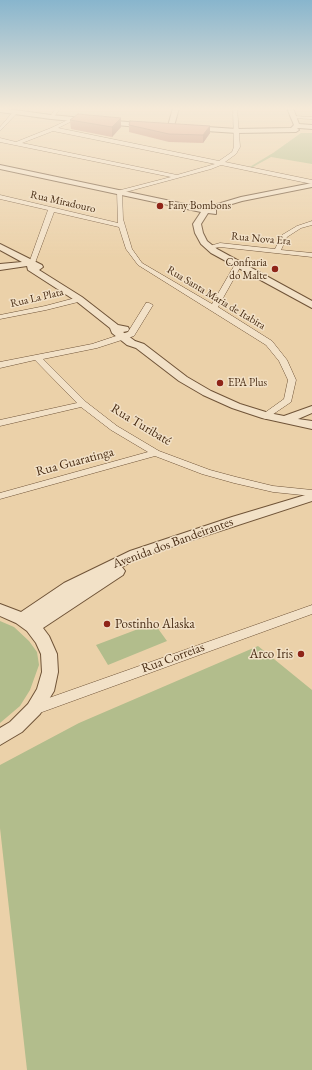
<!DOCTYPE html>
<html>
<head>
<meta charset="utf-8">
<style>
  body { margin:0 }
  canvas { display:block; background:#ebd1a9 }
</style>
</head>
<body>
<canvas width="312" height="1070"></canvas>
<script>
const ctx = document.querySelector('canvas').getContext('2d');
ctx.lineJoin = 'round';
function fill(path, color) {
  ctx.fillStyle = color;
  ctx.fill(path, 'evenodd');
}
function shape(rows) {
  const path = new Path2D();
  for (const r of rows) {
    path.moveTo(r[0], r[1]);
    for (let i = 2; i < r.length; i += 2) path.lineTo(r[i], r[i + 1]);
  }
  return path;
}
function trace(path, color, width, dash) {
  ctx.strokeStyle = color;
  ctx.lineWidth = width;
  ctx.lineCap = dash ? 'butt' : 'round';
  ctx.setLineDash(dash || []);
  ctx.stroke(path);
}
function label(font, color, halo, rows, align = 'center') {
  ctx.font = font + ' "EB Garamond",serif';
  ctx.lineWidth = 3;
  ctx.setLineDash([]);
  ctx.textBaseline = 'middle';
  ctx.strokeStyle = halo;
  ctx.fillStyle = color;
  for (const [text, x, y, turn = 0] of rows) {
    ctx.save();
    ctx.translate(x, y);
    ctx.rotate((+turn || 0) * Math.PI / 180);
    ctx.textAlign = isNaN(turn) ? turn : align;
    if (halo) ctx.strokeText(text, 0, 0);
    ctx.fillText(text, 0, 0);
    ctx.restore();
  }
}
const green = shape([
  [301,133,312,133,312,164,271,157,251,168,248,168,273,153],
  [0,621,14,627,29,641,37,652,39,665,30,690,20,706,0,723],
  [154,623,167,641,108,665,96,645],
  [258,646,312,690,312,1070,27,1070,0,828,0,765,79,723]
]);
const minor = shape([
  [56,108,61,108,53,118,49,118,56,108],
  [233,108,237,108,240,147,236,154,225,162,312,180,312,184,221,165,211,169,122,193,123,219,132,249,142,263,212,304,234,266,237,263,241,263,242,264,218,307,272,341,287,360,296,380,291,402,266,419,263,418,261,416,263,414,284,399,288,380,279,361,266,345,138,265,126,249,119,227,54,212,35,263,30,264,29,263,48,210,0,199,0,195,118,223,117,191,171,177,0,142,0,138,16,142,51,128,72,118,74,120,58,128,219,161,232,152,234,147,233,108],
  [53,131,215,164,177,175,22,143,53,131],
  [13,112,17,113,0,131,0,127,13,112],
  [293,116,312,117,312,119,291,118,293,116],
  [312,221,312,225,301,228,287,237,281,250,312,253,312,257,220,247,209,249,206,247,220,243,275,249,282,235,297,226,312,221],
  [79,297,82,297,82,301,46,310,0,319,0,315,45,306,79,297],
  [146,303,149,303,153,305,134,336,97,348,43,359,86,402,117,426,159,451,210,470,236,477,273,486,312,490,312,496,273,492,234,483,202,474,155,456,0,499,0,493,148,452,111,430,81,407,0,426,0,420,77,403,35,360,0,368,0,362,92,344,128,332,146,303],
  [312,605,312,614,34,715,29,713,27,709,29,705,312,605]
]);
const tertiary = shape([
  [0,108,51,115,149,124,152,126,149,128,51,119,0,112,0,108],
  [173,108,179,108,174,126,171,128,168,126,173,108],
  [287,108,293,108,299,124,312,125,312,129,300,128,297,128,299,130,296,132,237,133,191,130,188,128,191,126,237,129,291,128,294,125,287,108],
  [0,165,204,208,241,197,312,183,312,187,242,201,215,209,213,210,216,210,216,214,208,213,201,224,203,233,207,241,217,249,312,301,312,308,211,253,201,244,195,233,193,224,201,212,0,169,0,165],
  [0,244,42,265,43,267,39,270,82,297,118,325,128,327,129,329,128,331,123,332,135,341,144,344,187,377,211,391,240,404,269,413,284,416,312,406,312,413,298,419,312,421,312,429,262,418,232,408,203,395,179,381,136,348,127,345,112,333,110,328,76,301,28,270,27,266,0,270,0,264,22,262,0,250,0,244],
  [312,493,312,501,140,557,122,567,125,571,123,575,43,628,49,636,57,654,58,672,54,691,40,714,22,732,0,745,0,728,10,722,28,704,37,689,42,672,41,654,36,643,27,631,16,623,0,616,0,604,21,612,64,583,130,551,232,517,312,493]
]);
const wall = shape([
  [70,120,121,127,112,137,71,129],
  [129,125,210,126,210,133,203,143,169,142,129,132]
]);
const shadedWall = shape([
  [121,118,121,127,112,137,112,127],
  [210,126,210,133,203,143,203,135]
]);
const building = shape([
  [78,114,121,118,112,127,70,120,78,114],
  [130,121,210,126,203,135,169,134,129,125,130,121]
]);
const markers = [
  [160,206,4,"#8f2418"],
  [275,269,4,"#8f2418"],
  [220,383,4,"#8f2418"],
  [107,624,4,"#8f2418"],
  [301,654,4,"#8f2418"]
];
const farStreetnames = [
  ["Rua Miradouro",63,202,13],
  ["Rua Nova Era",261,239,5],
  ["Rua La Plata",37,298,-13],
  ["Rua Santa Maria de Itabira",216,298,31]
];
const farPoinames = [
  ["Fany Bombons",168,206],
  ["Confraria",267,263,"right"],
  ["do Malte",267,276,"right"],
  ["EPA Plus",228,383]
];
const streetNames = [
  ["Rua Turibaté",141,425,31],
  ["Rua Guaratinga",75,462,-15],
  ["Avenida dos Bandeirantes",173,543,-20],
  ["Rua Correias",173,658,-20]
];
const poiNames = [
  ["Postinho Alaska",115,624],
  ["Arco Iris",293,654,"right"]
];
fill(green, '#b2bd8c');
trace(minor, '#705438', 1);
trace(tertiary, '#705438', 2);
fill(minor, '#f2e1c7');
fill(tertiary, '#f2e1c7');
fill(wall, '#bc7e6d');
fill(shadedWall, '#996759');
fill(building, '#db937f');
trace(building, '#996759', 1);
const sky = ctx.createLinearGradient(0, 0, 0, 258);
sky.addColorStop(0, '#88b5cd');
sky.addColorStop(0.42, '#f6ead8');
sky.addColorStop(1, '#f6ead800');
ctx.fillStyle = sky;
ctx.fillRect(0, 0, 312, 258);
for (const [x, y, r, color] of markers) {
  const dot = new Path2D();
  dot.arc(x, y, r, 0, 2 * Math.PI);
  ctx.fillStyle = color;
  ctx.fill(dot);
  trace(dot, '#f2e1c7', 1.5);
}
label('11px', '#472b13', '#f2e1c7', farStreetnames);
label('11px', '#472b13', '#f2e1c7', farPoinames, 'left');
label('13px', '#472b13', '#f2e1c7', streetNames);
label('13px', '#472b13', '#f2e1c7', poiNames, 'left');
</script>
</body>
</html>
